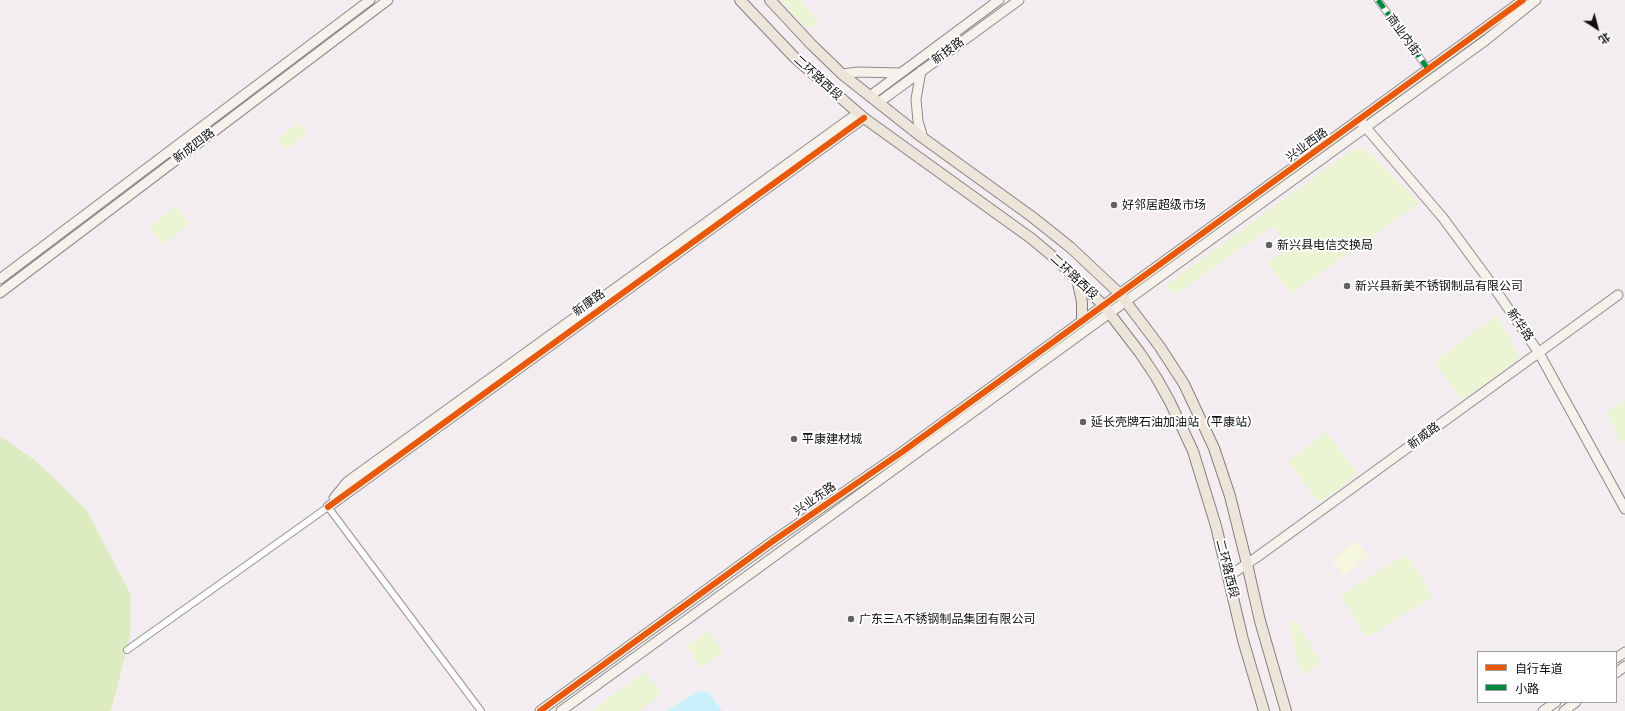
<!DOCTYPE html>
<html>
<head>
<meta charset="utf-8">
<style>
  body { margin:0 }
  #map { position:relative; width:1625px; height:711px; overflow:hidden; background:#fcf9f6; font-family:"Roboto Serif","Noto Sans SC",serif }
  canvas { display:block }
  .legend { position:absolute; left:1477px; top:651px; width:140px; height:52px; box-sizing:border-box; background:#fff; border:1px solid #9f9f9f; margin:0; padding:5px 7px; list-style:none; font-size:12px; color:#101010 }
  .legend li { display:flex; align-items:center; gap:8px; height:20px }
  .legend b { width:20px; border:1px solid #9f9f9f }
  .north { position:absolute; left:1577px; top:8px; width:40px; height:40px; -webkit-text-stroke:3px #fff; paint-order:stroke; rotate:144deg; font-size:11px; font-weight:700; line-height:16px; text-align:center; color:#101010 }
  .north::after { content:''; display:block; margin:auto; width:14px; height:18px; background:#101010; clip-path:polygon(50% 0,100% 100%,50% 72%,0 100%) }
</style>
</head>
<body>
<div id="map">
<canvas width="1625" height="711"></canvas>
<ul class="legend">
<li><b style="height:5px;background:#e8590c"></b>自行车道</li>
<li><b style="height:5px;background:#00873e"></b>小路</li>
</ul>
<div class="north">北</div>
</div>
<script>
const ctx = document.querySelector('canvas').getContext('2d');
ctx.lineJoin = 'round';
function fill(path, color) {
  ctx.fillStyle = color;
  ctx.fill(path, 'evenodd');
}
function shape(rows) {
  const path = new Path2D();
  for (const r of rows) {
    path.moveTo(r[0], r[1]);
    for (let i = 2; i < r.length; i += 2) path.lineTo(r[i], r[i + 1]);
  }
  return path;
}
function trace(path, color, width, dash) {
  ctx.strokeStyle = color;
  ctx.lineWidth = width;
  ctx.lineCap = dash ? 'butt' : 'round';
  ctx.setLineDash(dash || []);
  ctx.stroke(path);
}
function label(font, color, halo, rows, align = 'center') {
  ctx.font = font + ' "Roboto Serif","Noto Sans SC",serif';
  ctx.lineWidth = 4;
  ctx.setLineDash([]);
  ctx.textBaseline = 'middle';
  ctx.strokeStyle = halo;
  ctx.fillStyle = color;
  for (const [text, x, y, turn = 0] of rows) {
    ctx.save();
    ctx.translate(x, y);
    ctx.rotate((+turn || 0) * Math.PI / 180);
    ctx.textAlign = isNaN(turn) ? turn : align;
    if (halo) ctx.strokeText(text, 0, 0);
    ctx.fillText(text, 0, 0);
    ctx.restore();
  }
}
const industrial = shape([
  [0,0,1625,0,1625,711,111,711,126,650,37,711,0,661],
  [1478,652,1616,652,1616,702,1478,702]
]);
const green = shape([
  [782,0,801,0,819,23,808,28,791,12],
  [299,122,308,133,286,150,277,139],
  [1362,148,1374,157,1420,203,1291,294,1267,263,1289,248,1273,226,1174,295,1166,285,1349,152,1354,149],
  [177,206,190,224,163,245,149,227],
  [1497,315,1519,355,1514,362,1462,400,1435,362],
  [1625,400,1625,441,1621,444,1607,412],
  [1327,432,1358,474,1319,503,1288,461],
  [1406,554,1433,596,1367,638,1340,596],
  [1297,621,1321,664,1301,675,1289,623],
  [708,631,724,652,702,668,687,647],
  [645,672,662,694,640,711,591,711]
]);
const forest = shape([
  [0,436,36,461,86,509,131,595,130,637,111,711,0,711]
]);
const pitch = shape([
  [1357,541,1369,557,1343,576,1332,560]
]);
const water = shape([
  [699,691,709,693,722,711,667,711]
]);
const street = shape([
  [1378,0,1428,69],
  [127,650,328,507,481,711]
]);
const secondary = shape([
  [921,71,916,99,918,121,923,138],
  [842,74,858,72,901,73],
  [870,96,999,0],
  [878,103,1019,0],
  [1362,123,1443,218,1488,279,1539,353,1625,509],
  [0,279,370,0],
  [0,293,388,0],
  [334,498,347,482,858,113],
  [328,507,864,118],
  [1229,576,1257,557,1618,295],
  [1616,658,1625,652],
  [1616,673,1625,666],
  [540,711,773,541,902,452,1523,0],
  [561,711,1486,40,1536,0],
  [1543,711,1556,702],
  [1564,711,1576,702]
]);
const primary = shape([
  [740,0,795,58,864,118,1032,239,1057,260,1104,306,1140,353,1156,377,1170,402,1193,451,1216,526,1243,640,1264,711],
  [770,0,811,44,842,74,923,138,1031,216,1070,247,1120,294,1160,347,1184,384,1214,448,1230,496,1247,564,1260,621,1286,711],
  [1077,279,1082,302,1082,321]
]);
const quiet = shape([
  [1378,0,1428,69]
]);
const cycleway = shape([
  [328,507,864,118],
  [540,711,773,541,902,452,1523,0]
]);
const markers = [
  [1114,205,4,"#636260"],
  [1269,245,4,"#636260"],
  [1347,286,4,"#636260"],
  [1083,422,4,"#636260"],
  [794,439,4,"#636260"],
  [851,619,4,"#636260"]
];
const streetNames = [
  ["商业内街",1403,35,54],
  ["新技路",948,51,-36],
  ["二环路西段",818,78,42],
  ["兴业西路",1307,145,-36],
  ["新成四路",194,146,-37],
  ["二环路西段",1074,277,43],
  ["新康路",589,303,-36],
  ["新华路",1520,325,55],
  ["新威路",1424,436,-36],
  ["兴业东路",815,499,-35],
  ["二环路西段",1227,569,76]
];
const poiNames = [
  ["好邻居超级市场",1122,205],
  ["新兴县电信交换局",1277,245],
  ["新兴县新美不锈钢制品有限公司",1355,286],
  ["延长壳牌石油加油站（平康站）",1091,422],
  ["平康建材城",802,439],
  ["广东三A不锈钢制品集团有限公司",859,619]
];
fill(industrial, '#f3edf2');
fill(green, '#ebf4d3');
fill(forest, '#ddecc0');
fill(pitch, '#f4f7de');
fill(water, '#c8f1fb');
trace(street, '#969594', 8);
trace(secondary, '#8d8c8a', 11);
trace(primary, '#848281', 12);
trace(street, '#fffefe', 6);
trace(secondary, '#f6f2eb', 9);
trace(primary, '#eee5da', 10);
trace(quiet, '#00873e', 5, [10, 5]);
trace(cycleway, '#e8590c', 6);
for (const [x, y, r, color] of markers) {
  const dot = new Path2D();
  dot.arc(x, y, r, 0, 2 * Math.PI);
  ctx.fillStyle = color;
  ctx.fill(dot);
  trace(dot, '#fff', 1.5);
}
label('12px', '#101010', '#fff', streetNames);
label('12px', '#101010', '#fff', poiNames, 'left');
</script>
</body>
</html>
